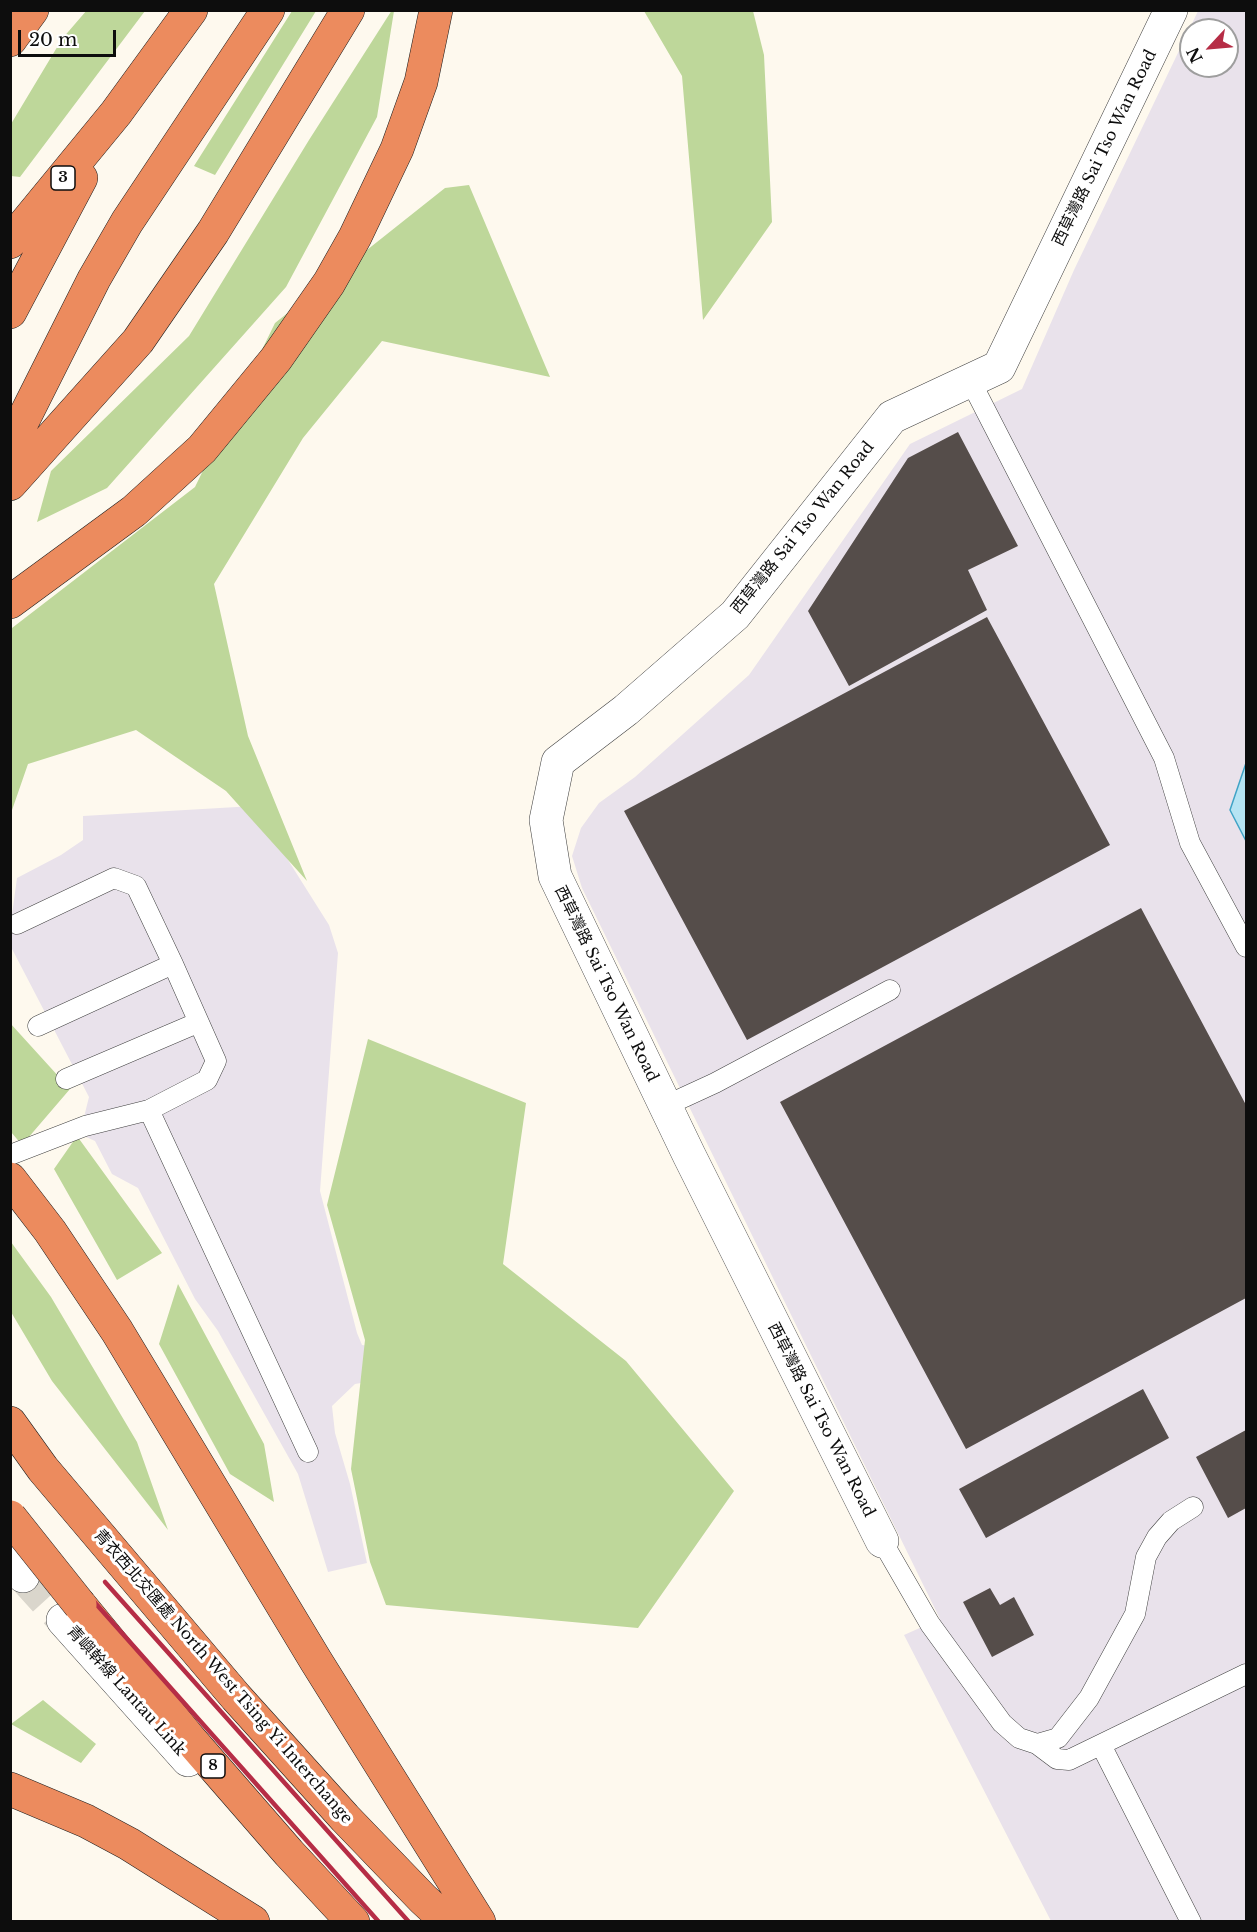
<!DOCTYPE html>
<html>
<head>
<meta charset="utf-8">
<style>
  body { margin:0 }
  #map { position:relative; width:1257px; height:1932px; overflow:hidden; background:#fef9ee; font-family:"Libre Baskerville",serif }
  canvas { display:block }
  .frame { position:absolute; inset:0; border:12px solid #0d0d0d; pointer-events:none }
  .north { position:absolute; left:1179px; top:18px; width:60px; height:60px; box-sizing:border-box; background:#fff; border:2px solid #9e9e9e; border-radius:50%; rotate:244deg; font-size:16px; font-weight:700; line-height:24px; text-align:center; color:#0d0d0d }
  .north::after { content:''; display:block; margin:auto; width:21px; height:27px; background:#b62d46; clip-path:polygon(50% 0,100% 100%,50% 72%,0 100%) }
  .scale { position:absolute; left:18px; top:30px; width:98px; height:27px; box-sizing:border-box; border:3px solid #0d0d0d; border-top:0; padding-left:8px; font-size:18px; line-height:21px; white-space:nowrap; color:#0d0d0d; -webkit-text-stroke:4px #fff; paint-order:stroke }
</style>
</head>
<body>
<div id="map">
<canvas width="1257" height="1932"></canvas>
<div class="frame"></div>
<div class="north">N</div>
<div class="scale">20 m</div>
</div>
<script>
const ctx = document.querySelector('canvas').getContext('2d');
ctx.lineJoin = 'round';
function fill(path, color) {
  ctx.fillStyle = color;
  ctx.fill(path, 'evenodd');
}
function shape(rows) {
  const path = new Path2D();
  for (const r of rows) {
    path.moveTo(r[0], r[1]);
    for (let i = 2; i < r.length; i += 2) path.lineTo(r[i], r[i + 1]);
  }
  return path;
}
function trace(path, color, width, dash) {
  ctx.strokeStyle = color;
  ctx.lineWidth = width;
  ctx.lineCap = dash ? 'butt' : 'round';
  ctx.setLineDash(dash || []);
  ctx.stroke(path);
}
function label(font, color, halo, rows, align = 'center') {
  ctx.font = font + ' "Libre Baskerville","Noto Sans TC",serif';
  ctx.lineWidth = 6;
  ctx.setLineDash([]);
  ctx.textBaseline = 'middle';
  ctx.strokeStyle = halo;
  ctx.fillStyle = color;
  for (const [text, x, y, turn = 0] of rows) {
    ctx.save();
    ctx.translate(x, y);
    ctx.rotate((+turn || 0) * Math.PI / 180);
    ctx.textAlign = isNaN(turn) ? turn : align;
    if (halo) ctx.strokeText(text, 0, 0);
    ctx.fillText(text, 0, 0);
    ctx.restore();
  }
}
const industrial = shape([
  [1198,11,1246,11,1246,767,1230,808,1246,840,1246,1921,1051,1921,904,1635,940,1619,582,888,572,856,581,828,599,803,635,777,749,675,910,444,1022,389,1074,270],
  [1191,30,1227,30,1227,66,1191,66],
  [254,806,329,925,338,953,320,1191,357,1333,362,1345,402,1351,367,1382,355,1384,332,1406,335,1433,350,1484,367,1563,328,1572,298,1474,218,1331,195,1299,138,1188,112,1174,95,1141,84,1136,81,1129,89,1097,11,947,11,922,17,878,61,855,83,840,83,816]
]);
const forest = shape([
  [87,10,145,11,20,177,11,176,11,124,62,39],
  [392,10,394,11,377,117,286,287,107,488,37,522,51,471,189,336,309,140],
  [292,11,316,11,215,175,194,166],
  [644,11,753,11,764,55,772,222,703,320,682,76],
  [469,185,550,377,382,341,303,438,214,584,248,736,307,881,226,791,136,730,28,764,11,813,12,628,195,487,275,323,445,188],
  [10,1023,70,1089,22,1145,11,1132],
  [368,1039,526,1103,503,1264,626,1361,734,1491,638,1628,386,1605,370,1562,351,1469,365,1340,327,1205],
  [77,1136,162,1253,117,1280,54,1169],
  [11,1242,51,1297,137,1442,168,1530,52,1381,11,1312],
  [178,1284,264,1444,274,1502,230,1474,159,1344],
  [43,1700,96,1744,81,1763,11,1724]
]);
const water = shape([
  [1246,763,1246,841,1230,810,1246,763]
]);
const building = shape([
  [958,432,1018,546,968,570,987,610,849,686,808,611,908,458],
  [987,617,1110,845,747,1040,624,811],
  [1141,908,1246,1105,1246,1298,966,1449,780,1102],
  [1143,1389,1169,1438,986,1538,959,1489],
  [1246,1430,1246,1508,1228,1518,1196,1457],
  [990,1588,1000,1605,1014,1597,1034,1635,992,1657,963,1602]
]);
const streetTunnel = shape([
  [23,1576,63,1620]
]);
const lane = shape([
  [970,380,1164,758,1190,843,1246,947],
  [38,1026,173,964],
  [66,1079,197,1023],
  [665,1106,715,1083,890,990],
  [149,1110,308,1452],
  [10,1155,85,1126,149,1110,207,1080,216,1061,173,964,136,886,114,878,17,924],
  [882,1541,930,1624,1002,1723,1019,1738,1037,1744,1058,1738,1089,1698,1135,1614,1146,1557,1157,1537,1171,1521,1193,1507],
  [1037,1744,1057,1759,1069,1760,1246,1674],
  [1101,1745,1191,1922]
]);
const street = shape([
  [882,1541,689,1155,555,876,546,820,558,762,626,710,735,615,892,417,999,367,1171,10],
  [10,1563,23,1576],
  [63,1620,188,1760]
]);
const highway = shape([
  [10,40,32,10],
  [10,242,116,113,191,10],
  [10,312,81,178],
  [10,446,94,279,127,222,268,10],
  [10,484,138,341,213,232,348,10],
  [10,602,134,511,202,449,276,359,329,283,355,237,397,149,421,82,436,10],
  [10,1179,50,1231,117,1331,316,1661,479,1922],
  [10,1423,43,1469,236,1697,345,1818,423,1899,448,1922],
  [80,1605,189,1738,289,1853,353,1922],
  [10,1789,86,1821,129,1844,253,1922]
]);
const rail = shape([
  [105,1582,409,1922],
  [89,1596,379,1922]
]);
const highwayBridge = shape([
  [10,1517,80,1605]
]);
const shields = [
  [63,178,24],
  [213,1766,24]
];
const shieldNames = [
  ["3",63,178],
  ["8",213,1766]
];
const streetNames = [
  ["西草灣路 Sai Tso Wan Road",1105,148,-64],
  ["西草灣路 Sai Tso Wan Road",803,528,-51],
  ["西草灣路 Sai Tso Wan Road",606,984,64],
  ["西草灣路 Sai Tso Wan Road",821,1420,63],
  ["青衣西北交匯處 North West Tsing Yi Interchange",223,1677,49],
  ["青嶼幹線 Lantau Link",126,1691,48]
];
fill(industrial, '#e9e2eb');
fill(forest, '#bed79a');
fill(water, '#b6e4f3');
trace(water, '#40a3c6', 1.5);
fill(building, '#554d4a');
trace(streetTunnel, '#dad6cc', 33, [33, 16]);
trace(lane, '#404040', 21);
trace(street, '#404040', 34);
trace(highway, '#1e1e1e', 34);
trace(lane, '#fff', 20);
trace(street, '#fff', 33);
trace(highway, '#ec8b5e', 33);
trace(rail, '#b62d46', 4.5);
trace(highwayBridge, '#1e1e1e', 34, []);
trace(highwayBridge, '#ec8b5e', 33);
for (const [x, y, w] of shields) {
  const box = new Path2D();
  box.roundRect(x - w / 2, y - 12, w, 24, 4.5);
  ctx.fillStyle = '#fff';
  ctx.fill(box);
  trace(box, '#0d0d0d', 1.5);
}
label('bold 15px', '#0d0d0d', null, shieldNames);
label('16px', '#0d0d0d', '#fff', streetNames);
</script>
</body>
</html>
